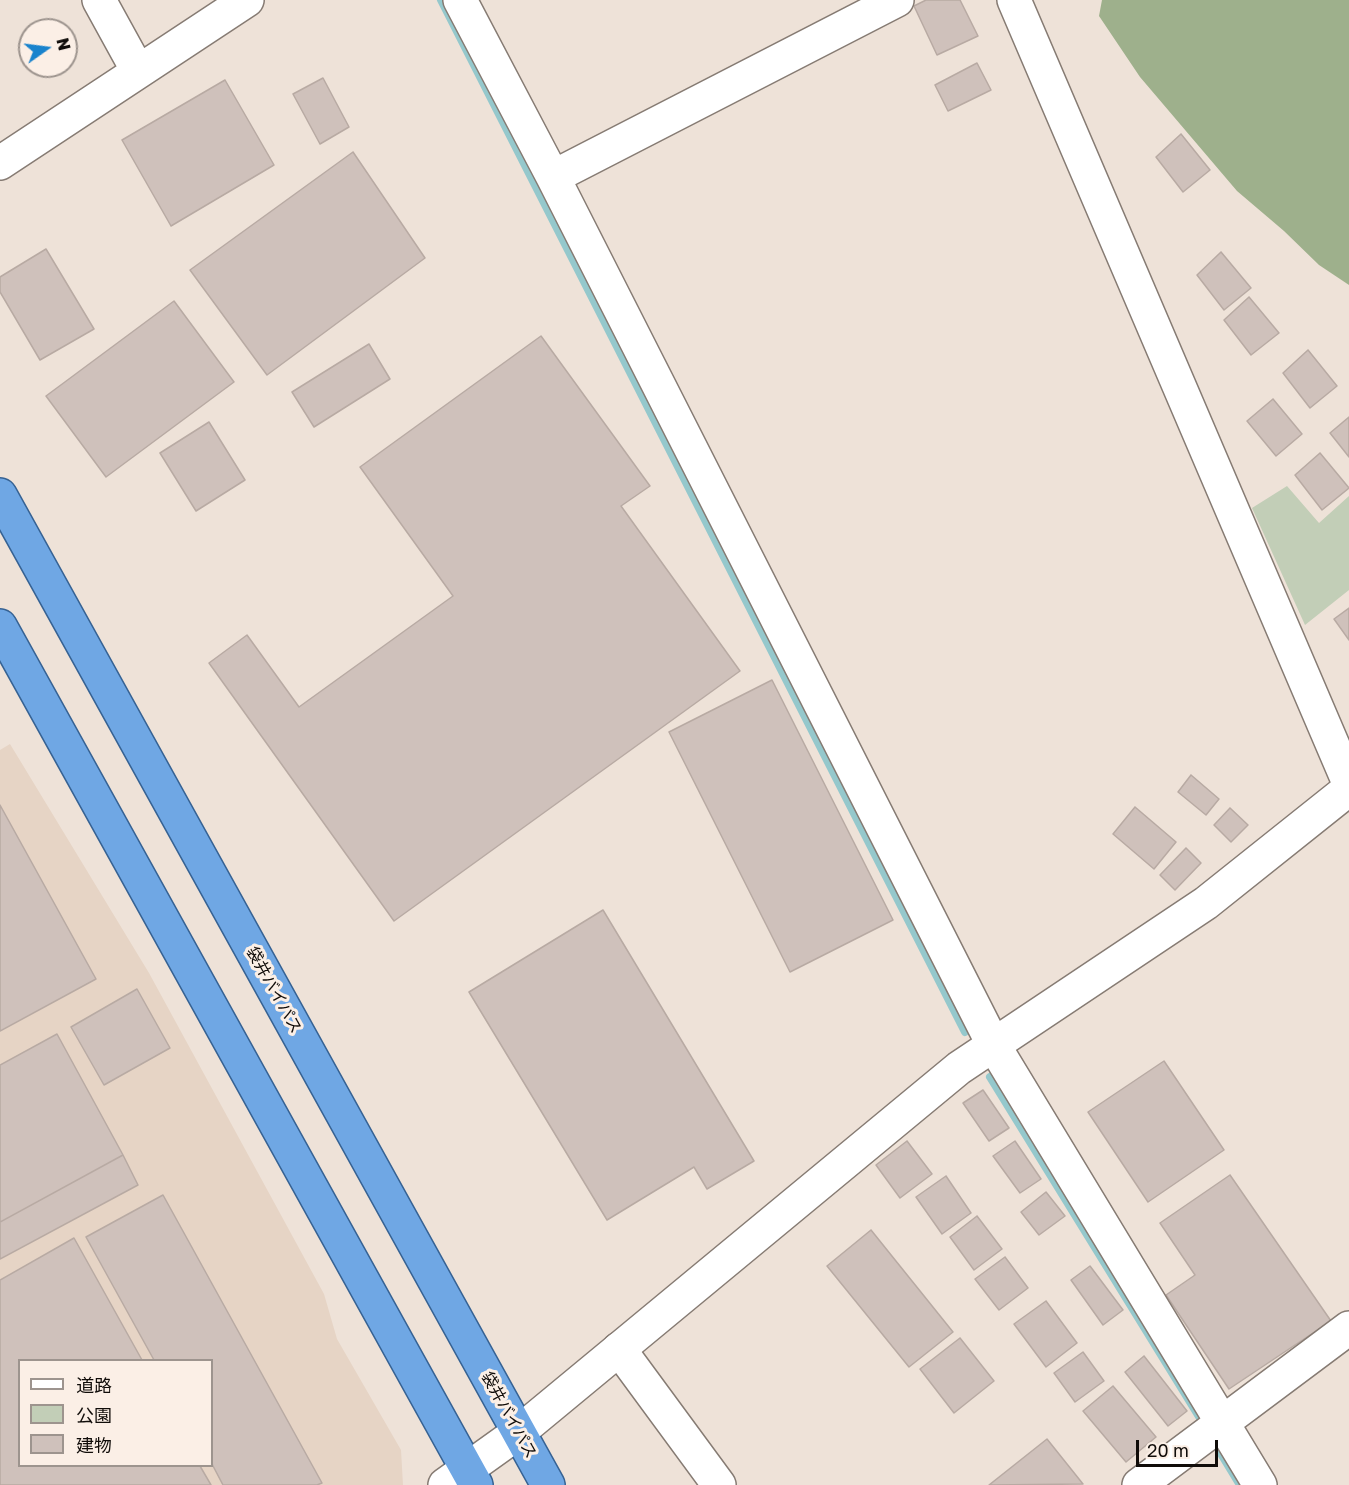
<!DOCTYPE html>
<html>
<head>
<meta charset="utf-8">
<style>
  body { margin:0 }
  #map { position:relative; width:1349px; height:1485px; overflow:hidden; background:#eee2d8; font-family:"Golos Text","Noto Sans JP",sans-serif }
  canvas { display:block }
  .legend { position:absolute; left:18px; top:1359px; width:195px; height:108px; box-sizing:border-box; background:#fbefe6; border:2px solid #9d948e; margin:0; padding:8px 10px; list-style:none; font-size:18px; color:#100c09 }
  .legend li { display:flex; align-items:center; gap:12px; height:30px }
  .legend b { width:30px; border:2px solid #9d948e }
  .north { position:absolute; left:18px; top:18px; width:60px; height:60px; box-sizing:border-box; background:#fbefe6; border:2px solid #9d948e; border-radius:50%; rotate:76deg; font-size:16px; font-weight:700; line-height:24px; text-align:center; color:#100c09 }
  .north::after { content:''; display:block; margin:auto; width:21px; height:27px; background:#1983cd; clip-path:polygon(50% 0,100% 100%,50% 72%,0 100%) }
  .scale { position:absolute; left:1136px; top:1440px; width:82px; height:27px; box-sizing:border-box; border:3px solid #100c09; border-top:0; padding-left:8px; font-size:18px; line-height:21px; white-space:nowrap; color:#100c09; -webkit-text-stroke:4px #fbefe6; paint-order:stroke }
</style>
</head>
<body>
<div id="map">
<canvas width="1349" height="1485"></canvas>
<ul class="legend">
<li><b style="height:8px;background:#fff"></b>道路</li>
<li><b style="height:16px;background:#c2ceb7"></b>公園</li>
<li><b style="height:16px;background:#cfc1bb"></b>建物</li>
</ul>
<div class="north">N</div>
<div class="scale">20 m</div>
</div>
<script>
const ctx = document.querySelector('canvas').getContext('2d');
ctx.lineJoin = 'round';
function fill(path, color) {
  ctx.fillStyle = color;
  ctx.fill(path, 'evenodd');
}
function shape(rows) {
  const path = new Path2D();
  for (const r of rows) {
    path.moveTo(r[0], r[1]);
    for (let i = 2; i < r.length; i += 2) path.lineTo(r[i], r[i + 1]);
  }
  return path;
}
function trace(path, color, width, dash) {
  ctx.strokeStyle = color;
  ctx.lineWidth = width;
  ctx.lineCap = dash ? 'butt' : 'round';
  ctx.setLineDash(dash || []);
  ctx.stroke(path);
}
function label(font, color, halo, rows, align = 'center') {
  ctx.font = font + ' "Golos Text","Noto Sans JP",sans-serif';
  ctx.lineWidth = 6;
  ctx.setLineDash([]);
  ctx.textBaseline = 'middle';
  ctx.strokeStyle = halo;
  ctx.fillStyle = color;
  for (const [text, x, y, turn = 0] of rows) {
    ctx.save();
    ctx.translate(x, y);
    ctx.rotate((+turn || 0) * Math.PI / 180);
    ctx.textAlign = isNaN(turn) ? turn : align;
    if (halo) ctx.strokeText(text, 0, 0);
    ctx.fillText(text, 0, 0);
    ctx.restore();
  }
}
const built = shape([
  [10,744,149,973,324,1294,337,1339,401,1450,403,1485,0,1485,0,750],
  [20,1360,212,1360,212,1466,20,1466]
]);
const green = shape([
  [1287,486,1319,523,1349,496,1349,590,1305,625,1252,508]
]);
const forest = shape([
  [1102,0,1349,0,1349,285,1319,265,1284,231,1237,191,1140,77,1099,16]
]);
const stream = shape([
  [441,0,965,1032],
  [990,1077,1206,1428],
  [1212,1439,1240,1485]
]);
const building = shape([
  [926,0,960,0,978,36,937,55,914,6,926,0],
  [977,63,991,90,948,111,935,85,977,63],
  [323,78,349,127,320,144,293,94,323,78],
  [225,80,274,165,171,226,122,140,225,80],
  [1181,134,1210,170,1183,192,1156,157,1181,134],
  [353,152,425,258,267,375,190,270,353,152],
  [46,249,94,329,40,360,0,292,0,277,46,249],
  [1221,252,1251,288,1224,310,1197,275,1221,252],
  [1249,297,1279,333,1251,355,1224,320,1249,297],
  [174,301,234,382,106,477,46,396,174,301],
  [541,336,650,486,621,506,740,671,394,921,209,663,247,635,299,707,453,596,360,467,541,336],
  [369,344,390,379,314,427,292,392,369,344],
  [1308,350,1337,386,1310,408,1283,373,1308,350],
  [1273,399,1302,434,1276,456,1247,421,1273,399],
  [1349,417,1349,457,1330,433,1349,417],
  [209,422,245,480,196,511,160,453,209,422],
  [1320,453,1349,488,1322,510,1295,475,1320,453],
  [1349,608,1349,640,1334,619,1349,608],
  [772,680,893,920,790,972,669,732,772,680],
  [1191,775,1219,799,1206,815,1178,792,1191,775],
  [0,805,96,979,0,1031,0,805],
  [1135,807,1176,842,1154,869,1113,834,1135,807],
  [1230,808,1248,825,1231,842,1214,825,1230,808],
  [1186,848,1201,863,1175,890,1160,875,1186,848],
  [603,910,754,1161,707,1189,694,1167,607,1220,469,992,603,910],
  [137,989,170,1048,104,1085,71,1027,137,989],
  [57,1034,123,1155,0,1222,0,1065,57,1034],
  [1164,1061,1224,1150,1148,1202,1088,1112,1164,1061],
  [983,1090,1009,1128,989,1141,963,1103,983,1090],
  [907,1141,932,1174,900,1198,876,1165,907,1141],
  [1015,1141,1041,1179,1020,1193,993,1156,1015,1141],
  [123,1155,138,1185,0,1259,0,1222,123,1155],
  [1230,1175,1331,1321,1229,1389,1166,1295,1195,1275,1160,1223,1230,1175],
  [946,1176,971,1213,942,1234,916,1197,946,1176],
  [1046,1192,1065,1216,1039,1235,1021,1212,1046,1192],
  [163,1195,322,1483,317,1485,223,1485,212,1464,212,1360,154,1360,86,1237,163,1195],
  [977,1216,1002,1249,974,1270,950,1237,977,1216],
  [871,1230,953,1332,909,1367,827,1266,871,1230],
  [74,1238,142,1360,20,1360,20,1466,200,1466,211,1485,0,1485,0,1280,74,1238],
  [1005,1257,1028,1288,999,1310,975,1279,1005,1257],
  [1090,1266,1123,1310,1103,1325,1071,1280,1090,1266],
  [1046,1301,1077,1343,1046,1367,1014,1324,1046,1301],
  [960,1338,994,1381,954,1413,920,1369,960,1338],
  [1083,1352,1104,1381,1075,1402,1054,1373,1083,1352],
  [1144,1356,1187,1411,1168,1426,1125,1372,1144,1356],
  [1113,1386,1156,1437,1126,1462,1083,1411,1113,1386],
  [1047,1439,1083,1484,989,1485,1047,1439]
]);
const minor = shape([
  [99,0,138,71],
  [460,0,553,177,993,1044,1260,1485],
  [0,163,247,0],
  [553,177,897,0],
  [619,1349,719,1485],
  [1139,1485,1349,1328]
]);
const tertiary = shape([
  [1014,0,1349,783],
  [445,1485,519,1432,959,1068,1206,903,1349,789]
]);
const trunk = shape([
  [0,495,548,1485],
  [0,626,476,1485]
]);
const streetNames = [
  ["袋井バイパス",274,990,61],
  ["袋井バイパス",509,1415,61]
];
fill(built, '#e6d4c5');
fill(green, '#c2ceb7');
fill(forest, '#9eb08c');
trace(stream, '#95c8cc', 8);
fill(building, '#cfc1bb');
trace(building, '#b8aaa3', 1.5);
trace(minor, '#867b73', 36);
trace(tertiary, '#867b73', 36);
trace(trunk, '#366293', 36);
trace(minor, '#fff', 33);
trace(tertiary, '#fff', 33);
trace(trunk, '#6fa7e4', 33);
label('16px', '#100c09', '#fbefe6', streetNames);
</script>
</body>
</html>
